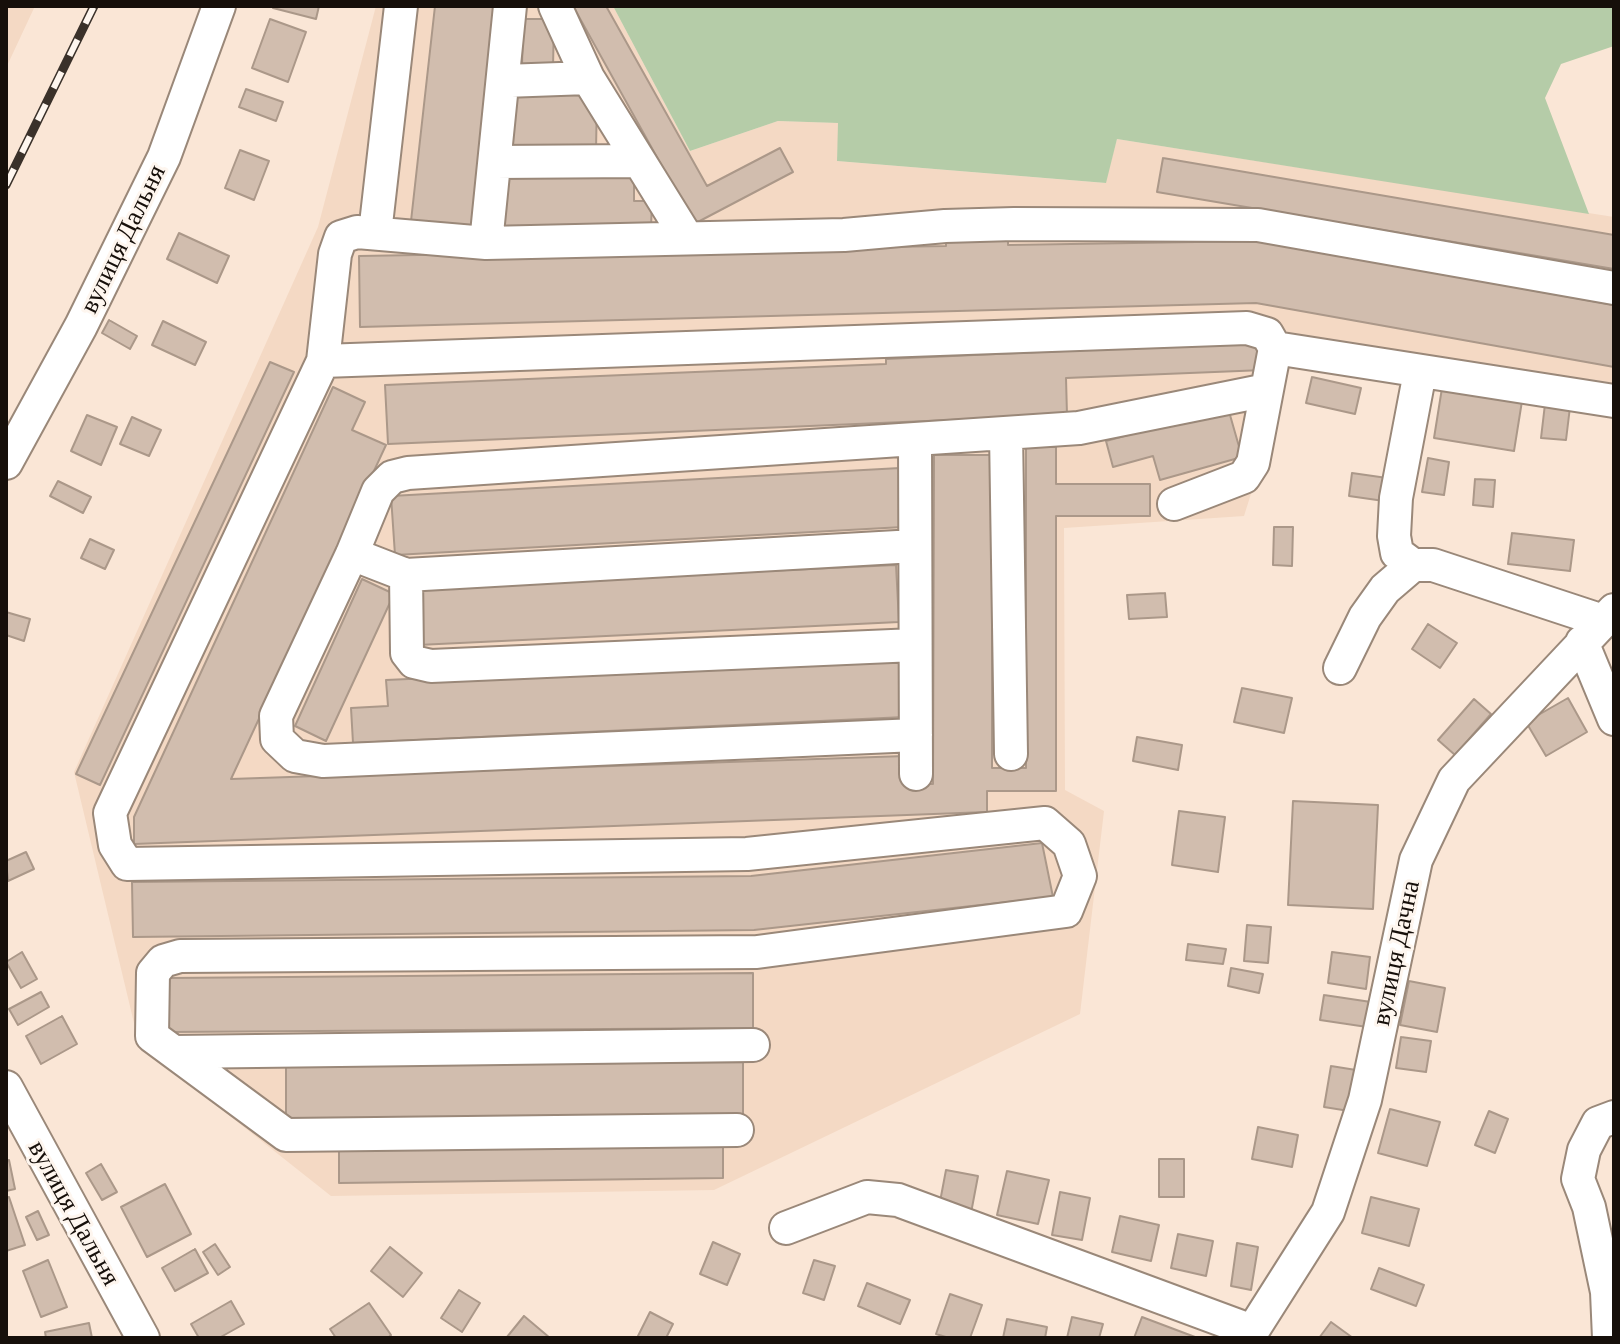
<!DOCTYPE html>
<html>
<head>
<meta charset="utf-8">
<style>
  body { margin:0 }
  #map { position:relative; width:1620px; height:1344px; overflow:hidden; background:#fae6d6; font-family:"Crimson Pro",serif }
  canvas { display:block }
  .frame { position:absolute; inset:0; border:8px solid #160f0a; pointer-events:none }
</style>
</head>
<body>
<div id="map">
<canvas width="1620" height="1344"></canvas>
<div class="frame"></div>
</div>
<script>
const ctx = document.querySelector('canvas').getContext('2d');
ctx.lineJoin = 'round';
function fill(path, color) {
  ctx.fillStyle = color;
  ctx.fill(path, 'evenodd');
}
function shape(rows) {
  const path = new Path2D();
  for (const r of rows) {
    path.moveTo(r[0], r[1]);
    for (let i = 2; i < r.length; i += 2) path.lineTo(r[i], r[i + 1]);
  }
  return path;
}
function trace(path, color, width, dash) {
  ctx.strokeStyle = color;
  ctx.lineWidth = width;
  ctx.lineCap = dash ? 'butt' : 'round';
  ctx.setLineDash(dash || []);
  ctx.stroke(path);
}
function label(font, color, halo, rows, align = 'center') {
  ctx.font = font + ' "Crimson Pro",serif';
  ctx.lineWidth = 6;
  ctx.setLineDash([]);
  ctx.textBaseline = 'middle';
  ctx.strokeStyle = halo;
  ctx.fillStyle = color;
  for (const [text, x, y, turn = 0] of rows) {
    ctx.save();
    ctx.translate(x, y);
    ctx.rotate((+turn || 0) * Math.PI / 180);
    ctx.textAlign = isNaN(turn) ? turn : align;
    if (halo) ctx.strokeText(text, 0, 0);
    ctx.fillText(text, 0, 0);
    ctx.restore();
  }
}
const built = shape([
  [6,6,35,6,6,68],
  [376,6,613,6,690,151,778,121,839,123,837,161,1105,183,1117,139,1614,217,1614,383,1300,337,1244,516,1064,528,1065,790,1104,811,1080,1014,714,1190,331,1196,139,1044,74,772,318,227]
]);
const green = shape([
  [613,6,1614,6,1614,46,1561,64,1545,98,1589,214,1117,139,1106,183,837,161,838,123,778,121,690,151]
]);
const building = shape([
  [273,6,319,6,316,19,273,8,273,6],
  [435,6,502,6,477,228,411,221,435,6],
  [573,6,606,6,707,186,780,148,793,172,694,224,573,6],
  [270,19,306,32,288,82,252,68,270,19],
  [523,19,554,19,553,68,522,67,523,19],
  [246,89,283,102,276,121,239,107,246,89],
  [511,93,597,96,596,150,510,148,511,93],
  [240,150,269,161,254,200,225,188,240,150],
  [1163,158,1614,235,1614,269,1157,192,1163,158],
  [503,171,634,174,634,201,652,201,651,228,502,226,503,171],
  [179,233,229,256,217,283,167,259,179,233],
  [946,235,1008,235,1008,245,1259,241,1614,305,1614,367,1256,303,360,327,359,256,946,246,946,235],
  [109,320,137,336,130,349,102,333,109,320],
  [163,321,206,342,195,365,152,345,163,321],
  [1262,342,1264,370,1066,378,1067,415,388,444,385,385,886,364,886,359,1262,342],
  [270,362,294,372,100,785,76,774,270,362],
  [1312,377,1361,388,1355,414,1306,403,1312,377],
  [333,387,365,402,352,430,386,445,231,779,905,756,906,784,933,784,934,455,992,455,992,768,1026,768,1026,447,1056,447,1056,484,1150,484,1150,516,1056,516,1056,791,987,791,987,812,134,844,134,817,333,387],
  [1442,388,1522,401,1514,451,1434,438,1442,388],
  [1545,404,1570,407,1566,440,1541,438,1545,404],
  [1228,408,1242,457,1160,480,1153,456,1113,467,1106,441,1228,408],
  [87,415,117,427,101,465,71,451,87,415],
  [132,417,161,430,149,456,120,444,132,417],
  [1428,458,1449,462,1444,495,1422,492,1428,458],
  [900,468,903,527,395,555,391,496,900,468],
  [1352,473,1394,479,1391,502,1349,496,1352,473],
  [1475,479,1495,480,1493,507,1473,505,1475,479],
  [58,481,91,497,83,513,50,496,58,481],
  [1274,527,1293,527,1292,566,1273,565,1274,527],
  [1512,533,1574,540,1570,571,1508,564,1512,533],
  [90,539,114,550,105,569,81,558,90,539],
  [896,565,899,622,418,645,415,587,896,565],
  [362,579,394,594,326,741,295,726,362,579],
  [1165,593,1167,617,1129,619,1127,595,1165,593],
  [6,612,30,619,24,641,6,635,6,612],
  [1428,624,1457,643,1440,668,1412,649,1428,624],
  [902,657,905,717,353,743,351,708,388,706,386,680,902,657],
  [1242,688,1292,698,1284,733,1234,722,1242,688],
  [1568,698,1587,732,1546,756,1526,722,1568,698],
  [1474,699,1491,714,1455,755,1438,740,1474,699],
  [1137,737,1182,745,1178,770,1133,761,1137,737],
  [1293,801,1378,805,1373,909,1288,905,1293,801],
  [1179,811,1225,817,1218,872,1172,865,1179,811],
  [1042,843,1053,897,754,930,133,937,132,882,751,876,1042,843],
  [26,852,34,869,8,881,6,861,26,852],
  [1247,925,1271,927,1268,963,1244,961,1247,925],
  [1188,944,1226,949,1223,964,1186,960,1188,944],
  [22,952,37,979,21,988,6,962,22,952],
  [1332,952,1370,957,1366,989,1328,983,1332,952],
  [1231,968,1263,974,1259,993,1228,986,1231,968],
  [753,973,753,1028,169,1032,168,978,753,973],
  [1409,981,1445,988,1437,1032,1400,1025,1409,981],
  [41,992,49,1007,18,1025,9,1009,41,992],
  [1324,995,1371,1002,1367,1027,1320,1020,1324,995],
  [62,1016,77,1044,41,1064,26,1036,62,1016],
  [1401,1037,1431,1041,1426,1072,1396,1068,1401,1037],
  [743,1062,743,1120,286,1123,286,1066,743,1062],
  [1331,1066,1356,1070,1349,1111,1324,1107,1331,1066],
  [1390,1109,1440,1122,1427,1166,1378,1153,1390,1109],
  [1489,1111,1508,1119,1495,1153,1475,1145,1489,1111],
  [1258,1127,1298,1135,1292,1167,1252,1159,1258,1127],
  [723,1144,723,1178,339,1183,339,1149,723,1144],
  [1159,1159,1184,1159,1184,1197,1159,1197,1159,1159],
  [9,1160,15,1189,6,1191,6,1161,9,1160],
  [101,1164,117,1192,102,1200,86,1173,101,1164],
  [946,1170,978,1176,971,1213,939,1207,946,1170],
  [1007,1171,1049,1180,1038,1224,997,1215,1007,1171],
  [165,1184,191,1234,147,1257,121,1207,165,1184],
  [1060,1192,1090,1198,1082,1240,1052,1235,1060,1192],
  [9,1197,25,1245,6,1251,6,1198,9,1197],
  [1371,1197,1419,1209,1409,1246,1362,1233,1371,1197],
  [38,1211,49,1235,37,1240,26,1217,38,1211],
  [1120,1216,1159,1225,1151,1261,1112,1252,1120,1216],
  [1178,1234,1213,1241,1206,1276,1171,1268,1178,1234],
  [713,1242,740,1254,727,1285,700,1274,713,1242],
  [1237,1243,1258,1247,1251,1290,1231,1286,1237,1243],
  [215,1244,230,1267,218,1275,203,1252,215,1244],
  [390,1247,422,1273,403,1297,371,1271,390,1247],
  [195,1249,208,1273,175,1291,162,1268,195,1249],
  [48,1260,67,1307,41,1317,23,1271,48,1260],
  [814,1260,835,1266,824,1300,803,1293,814,1260],
  [1379,1268,1424,1285,1416,1306,1371,1289,1379,1268],
  [867,1283,910,1300,900,1324,858,1306,867,1283],
  [459,1290,480,1303,462,1332,441,1318,459,1290],
  [950,1294,982,1305,970,1338,949,1338,936,1334,950,1294],
  [231,1301,244,1324,219,1338,199,1338,191,1324,231,1301],
  [369,1303,391,1335,388,1338,336,1338,330,1329,369,1303],
  [650,1312,673,1324,666,1338,637,1338,650,1312],
  [524,1316,550,1338,507,1337,524,1316],
  [1072,1317,1103,1324,1099,1338,1067,1338,1072,1317],
  [1142,1317,1195,1337,1195,1338,1134,1338,1142,1317],
  [1007,1319,1047,1327,1045,1338,1003,1338,1007,1319],
  [1331,1322,1353,1338,1319,1338,1331,1322],
  [89,1323,92,1338,46,1338,45,1332,89,1323]
]);
const minor = shape([
  [555,6,588,78,687,238],
  [504,81,588,78],
  [495,162,639,161],
  [375,233,401,6],
  [486,243,510,6],
  [1275,348,1614,401],
  [323,361,1247,328,1267,334,1275,348,1253,463,1244,477,1174,504],
  [1006,433,1011,754],
  [915,440,916,774],
  [6,463,81,326,164,157,219,6],
  [352,554,406,575,407,653,414,662,431,666,915,645],
  [1413,565,1397,553,1394,536,1396,498,1420,372],
  [406,575,915,546],
  [1582,642,1614,719],
  [1340,668,1365,617,1385,589,1413,565,1433,565,1603,621],
  [916,735,323,761,295,756,277,739,276,716,352,554,378,491,392,477,408,473,1079,428,1267,390],
  [174,1052,753,1045],
  [6,1087,143,1338],
  [737,1130,286,1135,152,1036,153,973,163,961,180,956,757,952,1066,911,1080,876,1069,844,1045,823,747,854,127,864,115,845,110,813,323,361,335,254,341,237,357,232,486,243,844,235,945,226,1014,224,1258,225,1614,288],
  [786,1228,867,1197,898,1200,1252,1331],
  [1248,1338,1328,1212,1365,1100,1416,860,1454,780,1614,610],
  [1609,1338,1607,1292,1589,1207,1578,1179,1584,1150,1598,1123,1614,1117]
]);
const rail = shape([
  [6,185,94,6]
]);
const streetNames = [
  ["вулиця Дальня",123,239,-64],
  ["вулиця Дачна",1396,953,-78],
  ["вулиця Дальня",74,1213,61]
];
fill(built, '#f4d9c4');
fill(green, '#b5cca8');
fill(building, '#d1bdae');
trace(building, '#ab9889', 2);
trace(minor, '#9a8879', 36);
trace(minor, '#fff', 32);
trace(rail, '#3a312a', 9);
trace(rail, '#fef6ef', 6, [18]);
label('26px', '#160f0a', '#fef6ef', streetNames);
</script>
</body>
</html>
